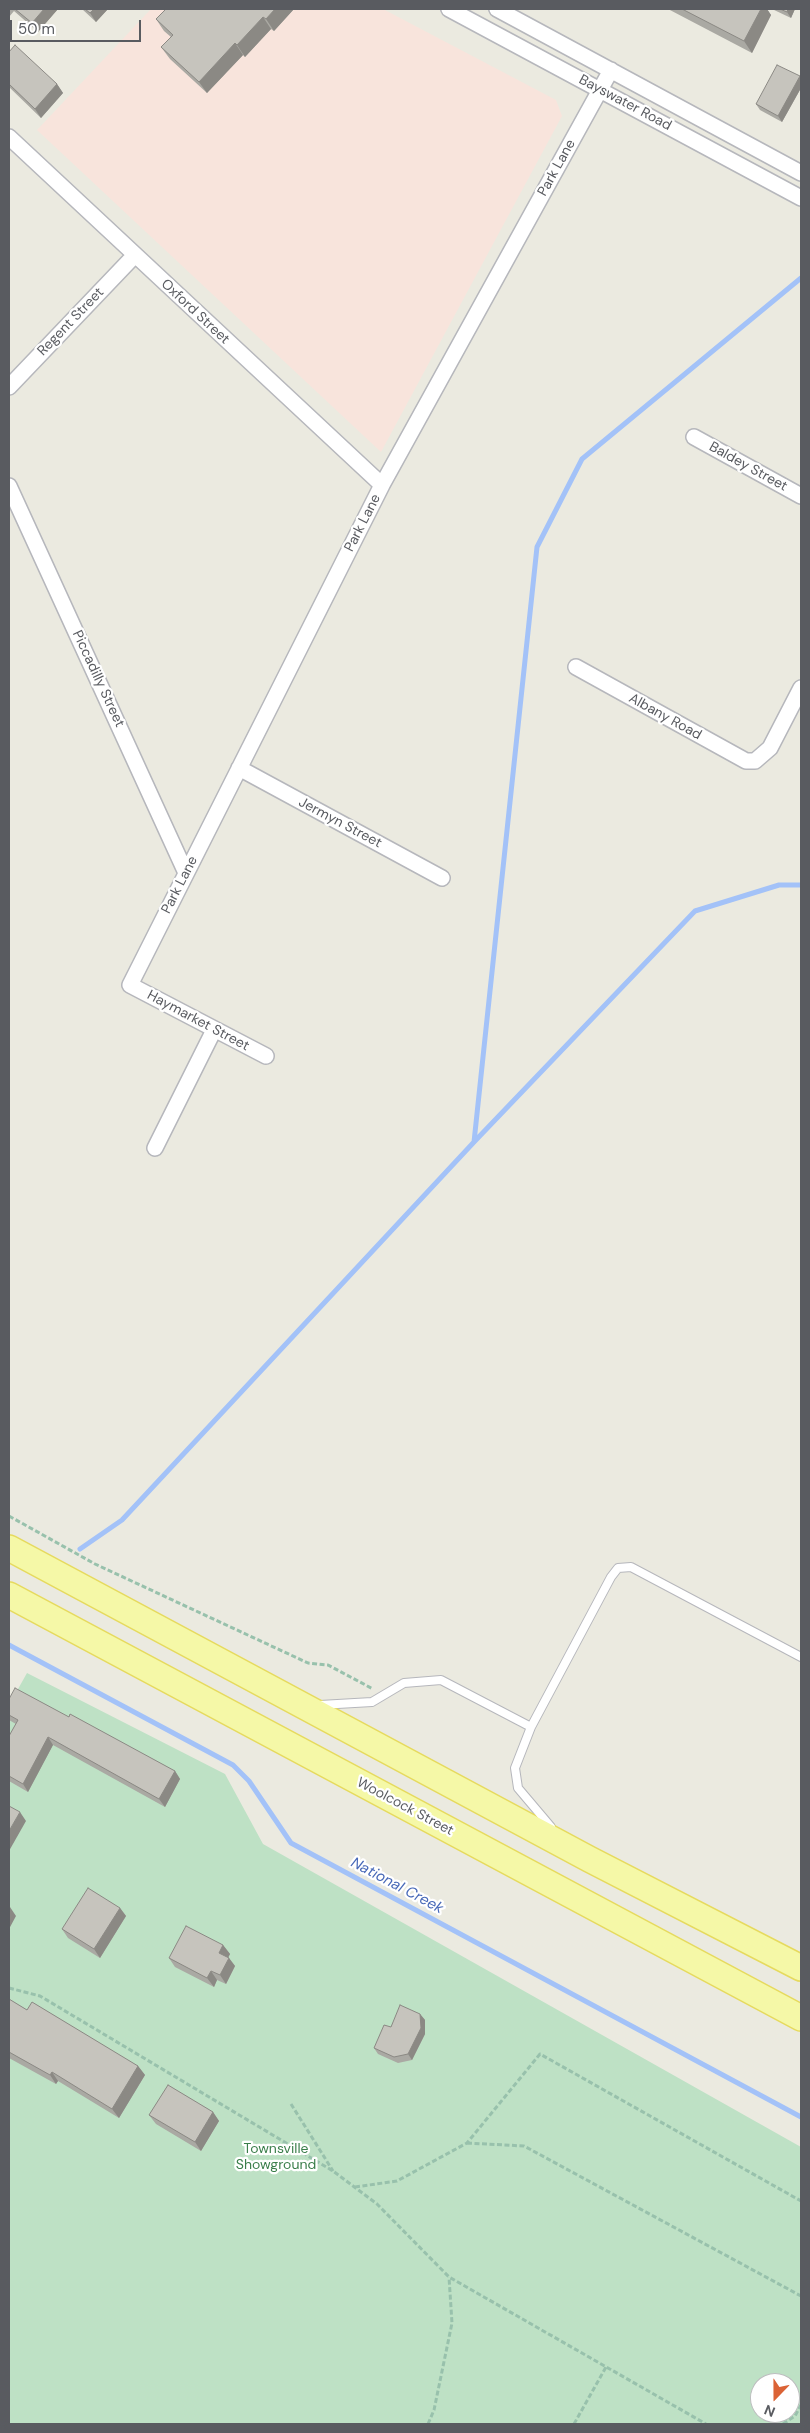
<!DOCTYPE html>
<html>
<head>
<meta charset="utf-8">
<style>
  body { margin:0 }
  #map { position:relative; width:810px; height:2433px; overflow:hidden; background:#ebeae0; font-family:"DM Sans",sans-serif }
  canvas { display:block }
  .frame { position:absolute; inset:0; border:10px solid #595b60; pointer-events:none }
  .north { position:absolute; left:750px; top:2373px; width:50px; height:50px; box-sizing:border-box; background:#fff; border:1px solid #bdbdbf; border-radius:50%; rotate:202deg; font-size:14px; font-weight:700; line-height:20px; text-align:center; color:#595b60 }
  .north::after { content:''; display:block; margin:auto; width:18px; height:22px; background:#db6336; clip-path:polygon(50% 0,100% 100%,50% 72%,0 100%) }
  .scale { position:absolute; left:10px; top:20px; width:131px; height:22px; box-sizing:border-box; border:2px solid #595b60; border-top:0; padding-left:6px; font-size:15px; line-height:18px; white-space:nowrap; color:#595b60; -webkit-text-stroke:4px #fff; paint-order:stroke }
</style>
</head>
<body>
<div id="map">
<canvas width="810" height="2433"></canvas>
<div class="frame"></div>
<div class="north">N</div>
<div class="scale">50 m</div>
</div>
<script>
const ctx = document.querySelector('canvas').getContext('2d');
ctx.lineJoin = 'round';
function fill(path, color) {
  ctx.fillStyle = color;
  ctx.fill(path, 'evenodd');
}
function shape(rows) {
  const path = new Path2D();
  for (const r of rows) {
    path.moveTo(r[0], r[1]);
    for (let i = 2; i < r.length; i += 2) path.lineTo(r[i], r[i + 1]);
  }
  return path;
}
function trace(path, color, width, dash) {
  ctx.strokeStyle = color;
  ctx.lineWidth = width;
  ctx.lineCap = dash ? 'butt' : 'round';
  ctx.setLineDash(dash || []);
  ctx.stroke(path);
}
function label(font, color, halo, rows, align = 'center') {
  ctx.font = font + ' "DM Sans",sans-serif';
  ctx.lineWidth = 4.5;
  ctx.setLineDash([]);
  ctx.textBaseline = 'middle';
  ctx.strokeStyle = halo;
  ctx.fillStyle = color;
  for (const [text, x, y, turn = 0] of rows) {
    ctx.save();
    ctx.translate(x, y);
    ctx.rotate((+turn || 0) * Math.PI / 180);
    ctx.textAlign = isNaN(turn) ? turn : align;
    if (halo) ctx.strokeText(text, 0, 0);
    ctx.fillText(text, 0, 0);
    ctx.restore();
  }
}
const medical = shape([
  [151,9,383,9,556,100,562,116,381,452,37,130]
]);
const green = shape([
  [27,1673,225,1774,263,1844,801,2147,801,2424,9,2424,9,1705],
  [760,2383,790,2383,790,2413,760,2413]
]);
const stream = shape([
  [474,1142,537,547,582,459,801,278],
  [80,1549,122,1520,474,1142,695,911,779,885,801,885],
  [9,1645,233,1765,249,1781,291,1843,801,2117]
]);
const path = shape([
  [9,1516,95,1564,308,1663,328,1665,373,1689],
  [9,1988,40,1996,333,2171,377,2204,449,2277,706,2424],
  [291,2104,333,2171],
  [467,2143,524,2146,801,2296],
  [355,2187,397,2181,467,2143,540,2054,801,2201],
  [428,2424,434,2410,452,2323,449,2277],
  [574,2424,606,2367],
  [783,2424,795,2416,801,2405]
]);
const lane = shape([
  [320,1705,372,1702,404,1683,441,1680,531,1727],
  [551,1827,518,1788,515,1768,531,1727,611,1577,618,1568,631,1567,801,1657]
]);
const street = shape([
  [449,9,801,198],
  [497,9,801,173],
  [9,137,382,485],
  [9,387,134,256],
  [694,437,801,496],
  [9,486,186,873],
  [576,667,746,761,755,761,770,748,801,688],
  [239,768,442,878],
  [266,1056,130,985,382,485,611,70],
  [155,1148,214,1030]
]);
const primary = shape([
  [9,1548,589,1859,801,1968],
  [9,1595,801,2018]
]);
const wall = shape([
  [9,9,58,9,38,32,14,11,9,17],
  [82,9,108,9,96,22],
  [294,9,274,31,271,29,245,57,243,55,207,93,170,59,161,47,171,37,164,31,156,19],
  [668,9,767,9,771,15,752,53],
  [772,9,795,9,791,18],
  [9,52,57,84,63,93,41,118,9,87],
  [800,76,801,78,801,88,782,122,760,110,756,104],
  [9,1699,69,1717,175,1771,180,1779,165,1807,53,1745,28,1792,9,1781,9,1736,16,1724,9,1720],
  [120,1908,126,1916,100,1958,68,1938,62,1929],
  [223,1945,230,1954,228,1957,235,1966,226,1984,217,1980,214,1987,175,1967,169,1958],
  [9,1999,27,2010,138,2066,145,2075,119,2118,58,2081,56,2084,9,2058],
  [420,2014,425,2020,425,2034,412,2060,398,2063,378,2054,374,2048,391,2027],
  [213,2112,219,2121,201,2151,156,2124,149,2115]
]);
const shadedWall = shape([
  [44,9,58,9,38,32,32,23],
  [94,9,108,9,96,22,90,13],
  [275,9,294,9,274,31,266,19],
  [761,9,767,9,771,15,752,53,744,41],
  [788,9,795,9,791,18,787,12],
  [263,17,271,29,245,57,237,45],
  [235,43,243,55,207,93,199,82],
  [800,76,801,78,801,88,782,122,778,116],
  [57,84,63,93,41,118,35,109],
  [48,1737,53,1745,28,1792,23,1784],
  [175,1771,180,1779,165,1807,159,1799],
  [20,1812,26,1821,9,1851,9,1831],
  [10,1907,16,1916,9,1929,9,1908],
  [120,1908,126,1916,100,1958,94,1949],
  [223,1945,230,1954,226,1962,219,1953],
  [229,1958,235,1966,226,1984,220,1975],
  [211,1971,217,1980,214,1987,207,1978],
  [420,2014,425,2020,425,2034,412,2060,408,2054],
  [138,2066,145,2075,119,2118,112,2109],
  [52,2072,58,2081,56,2084,50,2075],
  [213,2112,219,2121,201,2151,195,2142]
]);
const building = shape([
  [15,9,44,9,32,23,15,9],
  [85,9,94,9,90,13,85,9],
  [166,9,275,9,266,19,263,17,237,45,235,43,199,82,161,47,173,35,156,19,166,9],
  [682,9,761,9,744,41,682,9],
  [780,9,788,9,787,12,780,9],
  [15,45,57,84,35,109,9,84,9,52,15,45],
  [777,65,800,76,778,116,756,104,777,65],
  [15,1688,69,1717,70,1714,175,1771,159,1799,48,1737,23,1784,9,1776,9,1736,18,1720,9,1715,9,1699,15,1688],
  [9,1806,20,1812,9,1831,9,1806],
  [88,1888,120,1908,94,1949,62,1929,88,1888],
  [186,1926,223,1945,219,1953,229,1958,220,1975,211,1971,207,1978,169,1958,186,1926],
  [9,1999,27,2010,32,2002,138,2066,112,2109,52,2072,50,2075,9,2052,9,1999],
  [400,2005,420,2014,421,2028,408,2054,394,2057,374,2048,384,2025,391,2027,400,2005],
  [168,2085,213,2112,195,2142,149,2115,168,2085]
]);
const streetNames = [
  ["Bayswater Road",625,103,28],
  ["Park Lane",557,168,-61],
  ["Oxford Street",195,312,43],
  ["Regent Street",71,322,-46],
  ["Baldey Street",748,467,29],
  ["Park Lane",363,523,-63],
  ["Piccadilly Street",98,679,65],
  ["Albany Road",665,717,29],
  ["Jermyn Street",340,823,28],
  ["Park Lane",180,885,-63],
  ["Haymarket Street",198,1021,28],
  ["Woolcock Street",405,1807,28]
];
const parkNames = [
  ["Townsville",276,2149],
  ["Showground",276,2165]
];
const waterNames = [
  ["National Creek",397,1886,28]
];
fill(medical, '#f8e4dc');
fill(green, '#bee1c5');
trace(stream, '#a3c2f8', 5);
trace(lane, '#b6b7bc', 10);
trace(street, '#b6b7bc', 18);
trace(primary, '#e6da5e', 28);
trace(path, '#98c1ac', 3, [5, 2.5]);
trace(lane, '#fff', 8);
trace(street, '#fff', 15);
trace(primary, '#f5f8a7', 25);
fill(wall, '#aaa9a3');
fill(shadedWall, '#8b8984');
fill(building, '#c6c4bd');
trace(building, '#8b8984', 1);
label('14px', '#595b60', '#fff', streetNames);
label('14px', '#3a7e4a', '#fff', parkNames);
label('italic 15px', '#4869b8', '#fff', waterNames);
</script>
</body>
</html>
